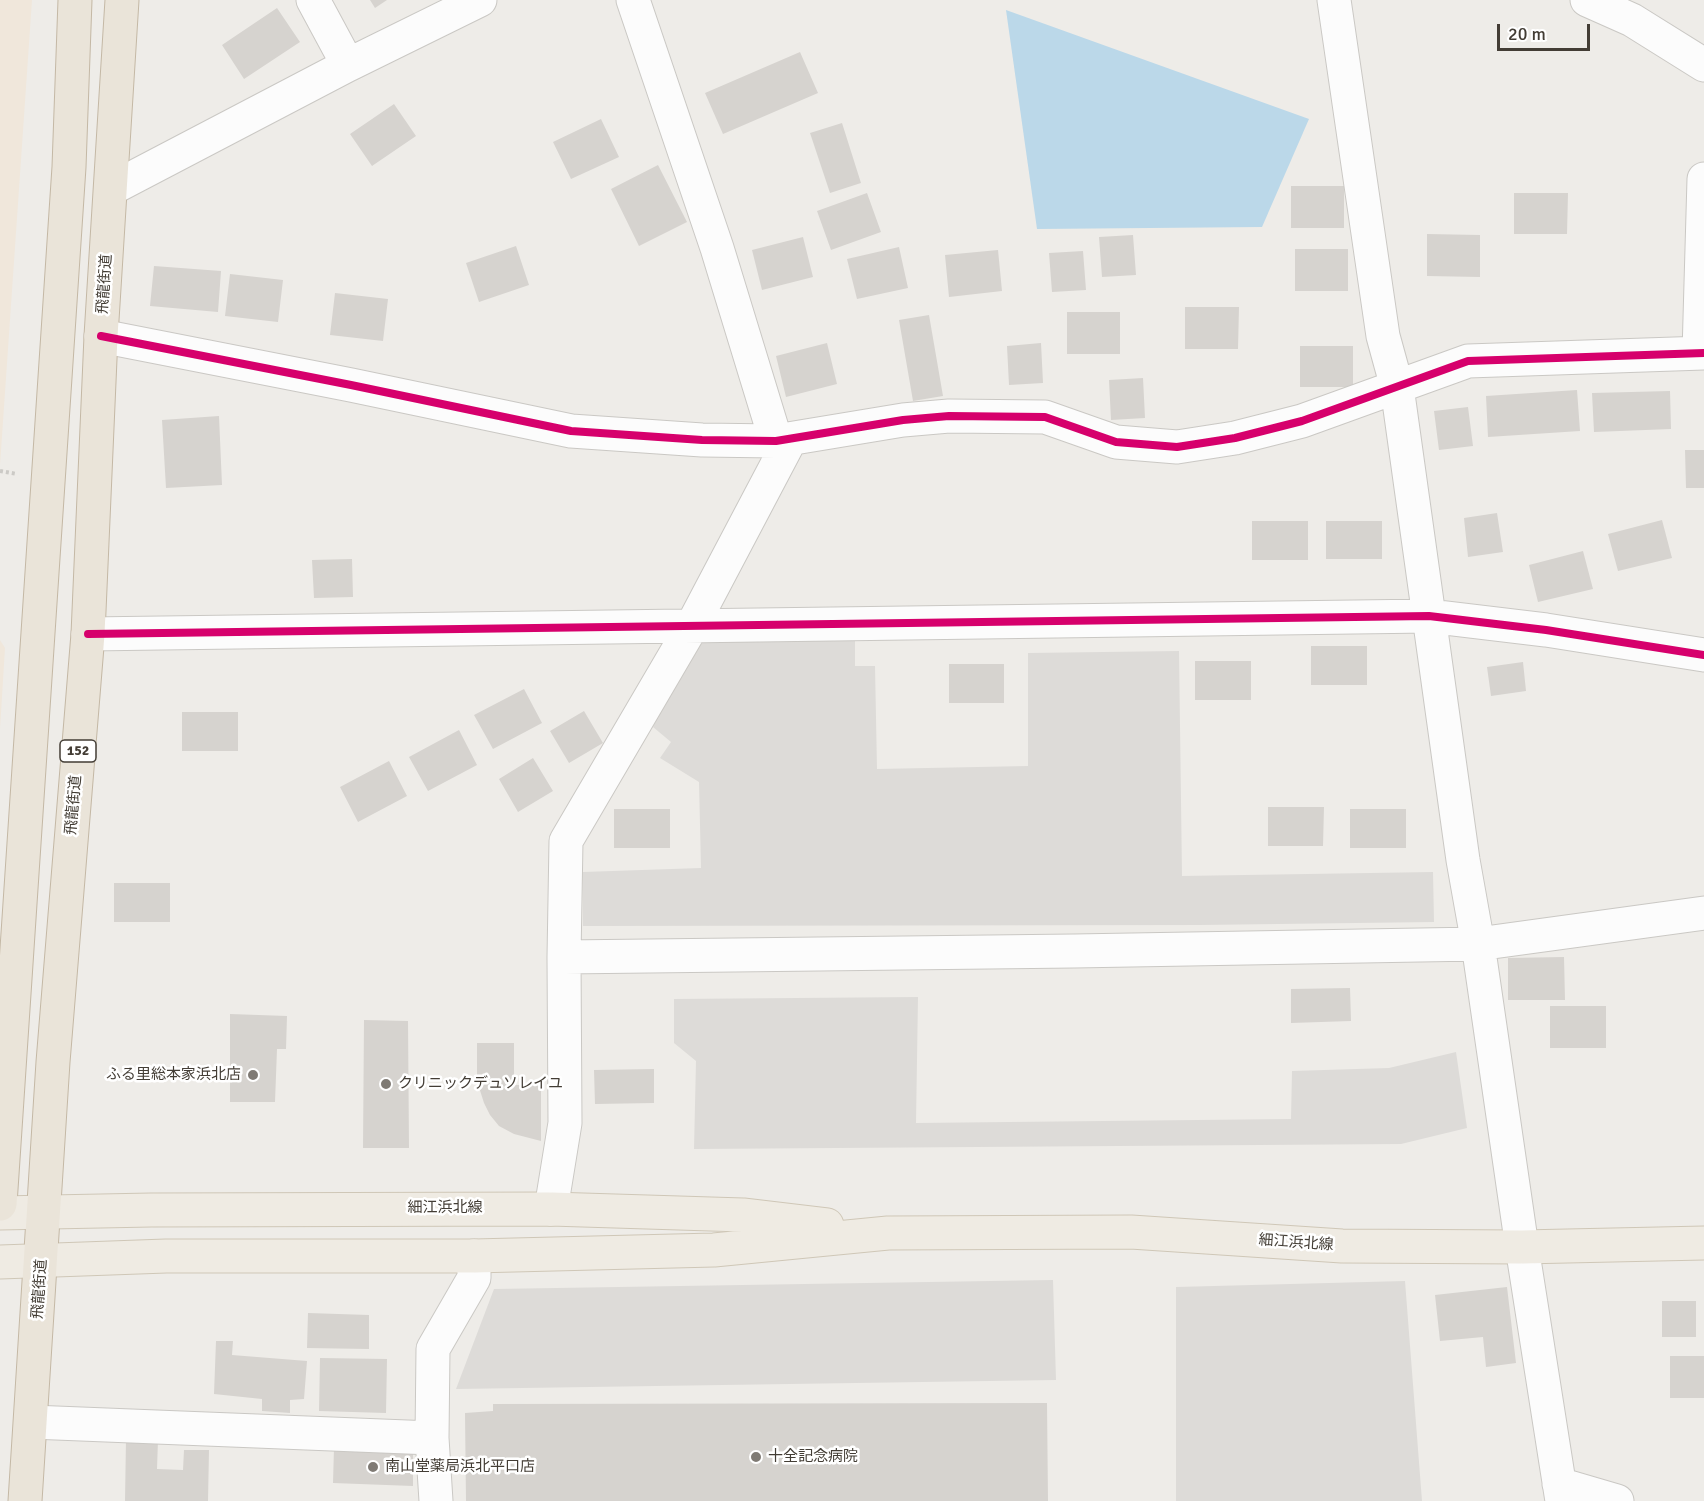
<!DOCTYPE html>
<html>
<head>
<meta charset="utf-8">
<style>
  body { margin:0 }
  #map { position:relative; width:1704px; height:1501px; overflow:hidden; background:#eeece8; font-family:Signika,sans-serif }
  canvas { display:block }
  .scale { position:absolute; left:1497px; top:24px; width:93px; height:27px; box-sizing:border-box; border:3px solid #433d35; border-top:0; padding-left:8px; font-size:18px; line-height:21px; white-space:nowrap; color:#433d35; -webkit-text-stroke:4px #fff; paint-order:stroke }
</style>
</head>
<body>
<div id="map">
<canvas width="1704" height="1501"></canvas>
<div class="scale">20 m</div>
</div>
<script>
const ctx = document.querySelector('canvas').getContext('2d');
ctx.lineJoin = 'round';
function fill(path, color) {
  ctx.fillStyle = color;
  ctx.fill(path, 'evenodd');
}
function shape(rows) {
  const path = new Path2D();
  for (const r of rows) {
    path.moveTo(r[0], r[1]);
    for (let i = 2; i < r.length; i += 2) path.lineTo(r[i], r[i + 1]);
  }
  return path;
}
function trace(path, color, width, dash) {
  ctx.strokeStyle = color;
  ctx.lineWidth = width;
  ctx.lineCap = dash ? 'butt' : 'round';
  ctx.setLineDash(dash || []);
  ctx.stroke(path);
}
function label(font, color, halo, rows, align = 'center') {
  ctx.font = font + ' Signika,"Noto Sans JP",sans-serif';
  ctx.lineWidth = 5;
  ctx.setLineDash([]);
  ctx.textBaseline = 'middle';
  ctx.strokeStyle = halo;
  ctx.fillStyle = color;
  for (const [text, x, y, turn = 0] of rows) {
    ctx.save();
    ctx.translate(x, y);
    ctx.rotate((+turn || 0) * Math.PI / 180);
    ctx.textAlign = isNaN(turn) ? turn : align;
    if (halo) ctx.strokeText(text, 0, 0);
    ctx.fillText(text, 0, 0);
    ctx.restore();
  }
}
const commercial = shape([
  [0,0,32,0,0,465],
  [0,640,5,648,0,729]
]);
const parking = shape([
  [855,637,855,666,875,666,877,769,1028,766,1028,653,1179,651,1182,876,1433,872,1434,922,1200,925,583,926,583,872,701,868,699,782,660,758,671,742,653,727,695,638],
  [918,997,916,1123,1291,1119,1292,1071,1389,1068,1456,1052,1467,1128,1401,1144,694,1149,696,1061,674,1043,674,999],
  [1053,1280,1056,1380,456,1389,494,1289],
  [1405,1281,1422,1501,1176,1501,1176,1287]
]);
const water = shape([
  [1006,10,1309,119,1262,227,1037,229]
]);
const building = shape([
  [370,0,387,0,375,8],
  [277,8,300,42,244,79,222,45],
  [800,52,818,93,723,134,705,93],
  [394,104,416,136,372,166,350,134],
  [601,119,619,157,571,179,553,142],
  [842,123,861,183,830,193,810,133],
  [658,165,687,222,639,246,611,189],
  [1291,186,1344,186,1344,228,1291,228],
  [867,193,881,232,831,250,817,211],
  [1514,193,1568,193,1567,234,1514,234],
  [1427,234,1480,235,1480,277,1427,276],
  [1133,235,1136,275,1102,277,1099,237],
  [803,237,813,277,762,290,752,250],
  [516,246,529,285,479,302,466,263],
  [899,247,908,288,857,299,847,259],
  [1295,249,1348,249,1348,291,1295,291],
  [998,250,1002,291,949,297,945,255],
  [1083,251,1086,290,1052,292,1049,253],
  [154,266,221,271,218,312,150,306],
  [230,274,283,280,278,322,225,316],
  [335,293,388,299,383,341,330,335],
  [1185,307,1239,307,1238,349,1185,349],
  [1067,312,1120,312,1120,354,1067,354],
  [929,315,943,396,913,401,899,320],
  [827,343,837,384,786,397,776,356],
  [1041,343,1043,383,1009,385,1007,346],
  [1300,346,1353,346,1353,387,1300,387],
  [1143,378,1145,418,1111,420,1109,380],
  [1577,390,1580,431,1488,437,1486,396],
  [1670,391,1671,429,1594,432,1592,393],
  [1468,407,1473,446,1439,450,1434,411],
  [219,416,222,485,166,488,162,420],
  [1685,450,1704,450,1704,488,1686,488],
  [1497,513,1503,552,1468,557,1464,518],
  [1662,520,1672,558,1618,571,1608,534],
  [1252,521,1308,521,1308,560,1252,560],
  [1326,521,1382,521,1382,559,1326,559],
  [1583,551,1593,589,1538,602,1529,565],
  [352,559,353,597,314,598,312,560],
  [1311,646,1367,646,1367,685,1311,685],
  [1195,661,1251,661,1251,700,1195,700],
  [1523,662,1526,691,1491,696,1487,667],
  [949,664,1004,664,1004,703,949,703],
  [524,689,542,723,493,749,474,715],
  [584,711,603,743,569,763,550,731],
  [182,712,238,712,238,751,182,751],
  [459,730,477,765,428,791,409,757],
  [533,758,553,791,518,812,499,779],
  [389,761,407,796,358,822,340,787],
  [1268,807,1324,807,1323,846,1268,846],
  [614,809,670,809,670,848,614,848],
  [1350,809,1406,809,1406,848,1350,848],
  [114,883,170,883,170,922,114,922],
  [1564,957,1565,1000,1508,1000,1508,958],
  [1350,988,1351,1021,1291,1023,1291,989],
  [1550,1006,1606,1006,1606,1048,1550,1048],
  [230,1014,287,1016,286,1049,277,1049,275,1102,230,1102],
  [364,1020,408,1021,409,1148,363,1148],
  [477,1043,514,1043,514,1085,541,1085,541,1141,514,1134,499,1126,490,1115,484,1103,477,1081],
  [654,1069,654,1103,595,1104,594,1070],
  [1507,1287,1516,1363,1486,1367,1483,1337,1440,1341,1435,1295],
  [1662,1301,1696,1301,1696,1337,1662,1337],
  [308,1313,369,1315,369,1349,307,1348],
  [216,1341,233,1341,232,1355,307,1361,304,1399,290,1400,290,1413,262,1411,262,1399,214,1394],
  [1670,1356,1704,1356,1704,1398,1670,1398],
  [320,1358,387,1359,386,1413,319,1411],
  [1047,1403,1048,1501,466,1501,465,1413,493,1411,493,1404],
  [126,1439,158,1440,157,1469,183,1470,184,1450,209,1450,208,1501,125,1501],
  [334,1448,413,1451,413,1486,333,1483]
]);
const path = shape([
  [0,471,17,474]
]);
const minor = shape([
  [313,0,348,65],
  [633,0,717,248,776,441],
  [1334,0,1383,336,1397,387,1463,860,1478,944,1522,1247,1562,1501],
  [1587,0,1632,20,1704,65],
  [111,189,348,65,480,0],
  [101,336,351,385,571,431,702,440,776,441,903,420,949,416,1045,417,1116,442,1177,447,1235,438,1302,421,1468,361,1704,353],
  [1699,353,1704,179],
  [88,634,1429,616,1546,630,1704,655],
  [564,957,1074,951,1478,944,1704,913],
  [551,1209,565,1123,564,957,566,841,692,626,790,440],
  [31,1422,432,1438],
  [1559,1484,1617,1501],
  [436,1501,432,1438,433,1349,474,1278,474,1256]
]);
const major = shape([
  [0,1213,151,1210,551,1209,743,1215,827,1225],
  [0,1262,166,1256,474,1256,714,1250,888,1233,1131,1232,1342,1246,1522,1247,1704,1243]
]);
const highway = shape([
  [0,1204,69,167,75,0],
  [25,1501,53,1062,88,634,101,336,122,0]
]);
const cycleway = shape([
  [101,336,351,385,571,431,702,440,776,441,903,420,949,416,1045,417,1116,442,1177,447,1235,438,1302,421,1468,361,1704,353],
  [88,634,1429,616,1546,630,1704,655]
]);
const markers = [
  [253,1075,6,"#7f7a74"],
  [386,1084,6,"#7f7a74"],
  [756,1457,6,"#7f7a74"],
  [373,1467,6,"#7f7a74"]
];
const shields = [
  [78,751,36]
];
const shieldNames = [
  ["152",78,751]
];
const streetNames = [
  ["飛龍街道",105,284,-86],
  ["飛龍街道",74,805,-85],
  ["細江浜北線",445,1208],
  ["細江浜北線",1296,1243,4],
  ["飛龍街道",40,1289,-86]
];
const poiNames = [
  ["ふる里総本家浜北店",241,1075,"right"],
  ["クリニックデュソレイユ",398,1084],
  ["十全記念病院",768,1457],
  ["南山堂薬局浜北平口店",385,1467]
];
fill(commercial, '#f0e7db');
fill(parking, '#dddbd8');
fill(water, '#bbd8e9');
fill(building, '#d6d3cf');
trace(minor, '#cac8c4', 35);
trace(major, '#cfc7b7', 35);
trace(highway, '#c4b8a5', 35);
trace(path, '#cccac6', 4, [3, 3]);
trace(minor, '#fcfcfc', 33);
trace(major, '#efebe3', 33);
trace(highway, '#eae4d9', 33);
trace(cycleway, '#d6006c', 8);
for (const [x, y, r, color] of markers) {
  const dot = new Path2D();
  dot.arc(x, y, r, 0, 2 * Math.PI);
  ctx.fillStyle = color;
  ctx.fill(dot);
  trace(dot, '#fff', 2);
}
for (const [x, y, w] of shields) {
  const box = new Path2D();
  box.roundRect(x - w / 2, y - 11, w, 22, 4.5);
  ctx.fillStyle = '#fff';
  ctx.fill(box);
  trace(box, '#433d35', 1.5);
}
label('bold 14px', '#433d35', null, shieldNames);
label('15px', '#433d35', '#fff', streetNames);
label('15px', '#433d35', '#fff', poiNames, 'left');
</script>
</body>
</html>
